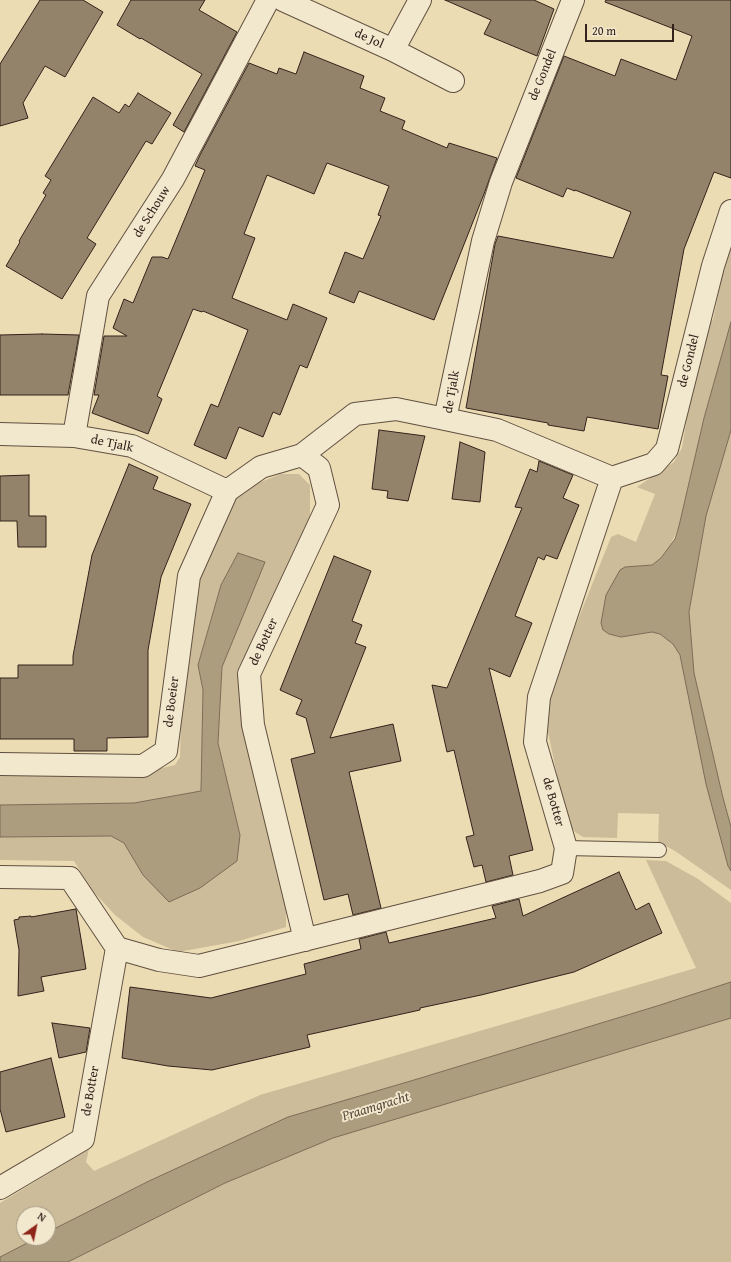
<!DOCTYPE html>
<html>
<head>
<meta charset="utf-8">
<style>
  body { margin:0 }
  #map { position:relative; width:731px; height:1262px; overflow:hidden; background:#ebdcb3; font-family:"Gentium Book Plus",serif }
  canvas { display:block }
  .north { position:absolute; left:16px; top:1206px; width:40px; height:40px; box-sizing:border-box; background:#f2e8ce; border:1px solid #a69986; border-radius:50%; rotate:33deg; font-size:11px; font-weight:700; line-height:16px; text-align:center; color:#33221b }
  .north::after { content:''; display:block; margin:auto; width:14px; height:18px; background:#8f2418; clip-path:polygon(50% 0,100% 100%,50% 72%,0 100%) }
  .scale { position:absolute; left:585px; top:24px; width:89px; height:18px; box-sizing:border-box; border:2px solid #33221b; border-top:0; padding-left:5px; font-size:12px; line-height:14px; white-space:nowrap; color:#33221b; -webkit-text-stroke:3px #f2e8ce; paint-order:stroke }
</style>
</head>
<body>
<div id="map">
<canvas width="731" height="1262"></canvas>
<div class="north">N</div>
<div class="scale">20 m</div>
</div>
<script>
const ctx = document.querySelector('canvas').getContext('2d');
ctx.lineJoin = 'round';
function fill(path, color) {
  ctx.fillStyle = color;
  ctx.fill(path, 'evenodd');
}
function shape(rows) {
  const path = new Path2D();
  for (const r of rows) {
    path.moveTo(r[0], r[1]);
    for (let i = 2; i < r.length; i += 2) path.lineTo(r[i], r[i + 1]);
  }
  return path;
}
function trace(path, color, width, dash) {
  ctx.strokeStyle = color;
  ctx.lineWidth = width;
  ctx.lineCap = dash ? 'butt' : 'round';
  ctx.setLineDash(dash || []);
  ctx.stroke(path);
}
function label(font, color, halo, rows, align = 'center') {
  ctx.font = font + ' "Gentium Book Plus",serif';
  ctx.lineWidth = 3.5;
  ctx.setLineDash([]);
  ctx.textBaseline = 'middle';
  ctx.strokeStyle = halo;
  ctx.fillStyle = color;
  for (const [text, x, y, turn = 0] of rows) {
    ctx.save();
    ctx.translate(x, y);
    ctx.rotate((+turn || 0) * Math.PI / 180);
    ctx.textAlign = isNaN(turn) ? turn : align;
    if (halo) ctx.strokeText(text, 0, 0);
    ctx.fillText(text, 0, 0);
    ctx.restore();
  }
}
const green = shape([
  [731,248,731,322,704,418,679,526,670,546,661,558,652,565,625,567,601,623,603,630,609,634,621,637,652,632,660,634,673,644,680,656,728,866,731,871,731,890,675,851,666,846,658,844,659,814,618,813,617,838,583,837,575,832,567,823,544,713,549,692,611,537,618,534,636,542,655,494,637,487,674,462,682,448,701,330,713,320,724,266],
  [731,430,731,827,723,798,694,673,689,612,706,516],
  [281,474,299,474,310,485,310,516,243,665,241,715,286,891,286,927,239,941,178,952,143,937,115,915,93,891,74,861,0,860,0,837,111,836,124,843,143,875,240,835,218,743,222,667,264,562,238,553,221,585,198,664,203,690,201,791,134,803,0,805,0,771,142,773,175,765,180,757,181,718,190,602,229,507,240,490],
  [646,860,666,861,698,879,731,903,731,982,657,1006,414,1080,288,1117,149,1181,48,1232,48,1214,24,1214,24,1238,37,1238,0,1257,0,1203,89,1149,86,1162,94,1171,260,1095,696,968],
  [731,1018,731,1262,68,1262,225,1183,333,1138]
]);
const water = shape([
  [731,322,731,430,706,516,689,612,694,673,723,798,731,827,731,871,728,866,706,784,680,655,673,644,660,634,652,632,621,637,609,634,603,630,601,623,606,595,620,570,625,567,652,565,661,558,675,539,679,526,704,418,731,322],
  [238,553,265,562,222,667,218,743,240,835,237,861,200,888,169,902,143,875,124,843,111,836,0,837,0,805,134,803,201,791,203,690,198,665,221,585,238,553],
  [731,982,731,1018,333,1138,225,1183,68,1262,0,1262,0,1257,37,1238,48,1238,48,1232,149,1181,288,1117,414,1080,657,1006,731,982]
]);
const building = shape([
  [40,0,83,0,103,12,65,77,45,66,23,103,28,118,0,126,0,64,40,0],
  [131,0,205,0,199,10,237,32,184,132,173,125,202,74,141,38,140,39,117,25,131,0],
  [445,0,534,0,554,9,537,56,484,34,491,20,445,0],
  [606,0,731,0,731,178,714,172,684,249,661,375,668,376,658,429,587,417,584,431,548,425,548,423,466,408,495,244,498,236,613,258,631,212,575,190,575,191,567,188,563,197,516,178,564,56,615,76,621,59,676,80,692,36,605,2,606,0],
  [304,52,364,76,360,88,385,98,380,111,405,121,402,129,447,148,449,143,497,158,484,194,434,320,359,291,354,303,329,293,345,252,363,259,381,216,378,215,389,186,327,163,314,194,267,175,244,234,255,238,232,298,287,320,293,304,327,318,307,368,300,365,280,415,273,412,263,437,239,427,226,459,194,445,211,404,218,407,248,330,203,311,202,312,193,309,157,396,162,399,148,434,92,413,99,395,94,395,104,336,127,336,113,328,124,299,133,303,152,257,162,257,168,259,205,170,195,166,200,155,249,63,277,74,279,68,296,74,304,52],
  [138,93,171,113,152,144,146,141,87,238,96,244,62,299,6,266,20,242,19,241,46,195,43,193,51,180,45,176,93,97,119,113,125,104,129,107,138,93],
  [42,334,79,335,68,395,0,395,0,335,42,334],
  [379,430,425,436,408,501,387,498,388,491,372,489,379,430],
  [460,442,485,452,480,502,452,499,460,442],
  [539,461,573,475,563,498,579,505,557,559,546,555,544,560,538,557,515,616,532,623,510,677,489,668,533,850,509,856,513,875,486,882,482,865,474,867,466,837,474,835,464,793,454,750,447,752,432,685,447,688,522,508,515,507,530,469,537,472,539,461],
  [129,464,158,477,153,489,191,504,161,577,148,650,148,737,107,738,107,751,74,751,74,739,0,739,0,678,18,678,18,665,73,665,73,656,92,555,129,464],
  [29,475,29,516,46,516,46,547,18,547,17,521,0,521,0,476,29,475],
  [334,556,371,571,352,621,362,625,355,643,366,647,330,738,393,724,401,761,349,772,381,908,353,915,348,894,324,900,291,759,315,753,306,718,296,714,302,700,280,690,334,556],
  [619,872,636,910,649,903,662,933,574,972,481,995,420,1008,420,1010,307,1035,310,1047,212,1070,168,1066,122,1058,130,987,211,998,306,974,304,964,361,949,359,939,386,932,389,943,496,918,492,906,519,899,523,916,619,872],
  [76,909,86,969,41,977,44,991,18,996,19,950,14,920,19,919,19,917,31,916,31,917,76,909],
  [52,1023,90,1028,86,1052,59,1058,52,1023],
  [51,1058,65,1117,6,1132,0,1109,0,1072,51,1058]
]);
const lane = shape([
  [566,848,659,850]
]);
const street = shape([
  [283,0,393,50,453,81],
  [573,0,501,182,483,241,445,419,497,430,612,478],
  [393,50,420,0],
  [0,434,74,436,132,446,227,491,261,467,302,455,355,414,396,409,445,419],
  [74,436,98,296,173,179,268,0],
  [302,455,319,468,328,505,249,674,253,725,305,940],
  [612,478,654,464,667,449,713,266,731,211],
  [0,764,143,766,166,751,189,576,227,491],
  [0,877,70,878,117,948,159,960,199,966,540,881,562,873,566,848,535,742,539,697,612,478],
  [0,1188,83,1139,117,948]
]);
const streetNames = [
  ["de Jol",369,39,24],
  ["de Gondel",543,75,-68],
  ["de Schouw",152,212,-58],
  ["de Gondel",689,361,-76],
  ["de Tjalk",452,392,-80],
  ["de Tjalk",112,444,12],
  ["de Botter",264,642,-65],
  ["de Boeier",172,702,-83],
  ["de Botter",553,802,74],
  ["de Botter",91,1091,-80]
];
const waterNames = [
  ["Praamgracht",376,1107,-17]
];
fill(green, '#ccbc99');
fill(water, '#ac9d7f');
trace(water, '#7c6c57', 1);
fill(building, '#93836a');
trace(building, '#33221b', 1);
trace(lane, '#615041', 16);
trace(street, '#615041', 24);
trace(lane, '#f2e8ce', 14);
trace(street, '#f2e8ce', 22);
label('13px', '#33221b', '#f2e8ce', streetNames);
label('italic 14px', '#5d4d3e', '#f2e8ce', waterNames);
</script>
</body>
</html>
